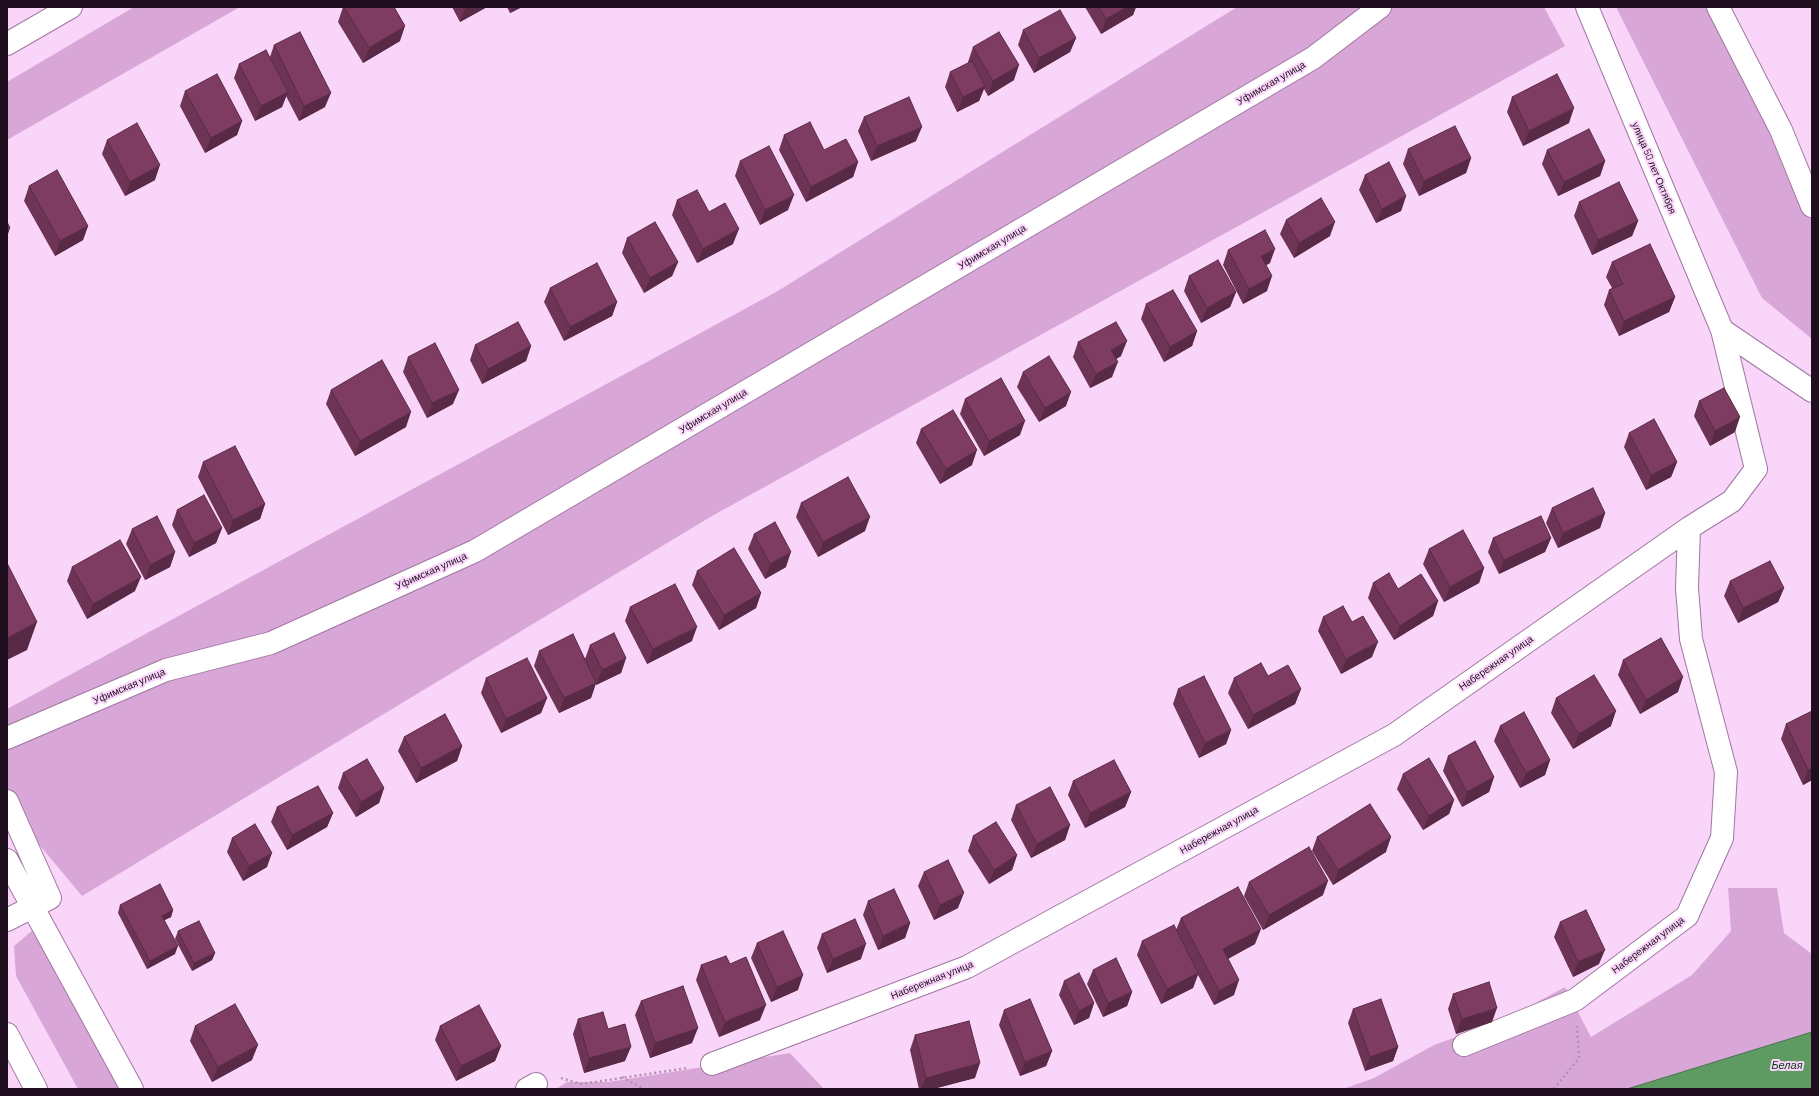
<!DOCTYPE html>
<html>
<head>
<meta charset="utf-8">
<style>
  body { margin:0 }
  #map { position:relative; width:1819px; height:1096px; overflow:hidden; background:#fad5fa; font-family:Barlow,sans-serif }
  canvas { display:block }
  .frame { position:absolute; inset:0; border:8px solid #1e0e1e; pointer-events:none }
</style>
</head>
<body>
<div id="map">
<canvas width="1819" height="1096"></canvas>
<div class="frame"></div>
</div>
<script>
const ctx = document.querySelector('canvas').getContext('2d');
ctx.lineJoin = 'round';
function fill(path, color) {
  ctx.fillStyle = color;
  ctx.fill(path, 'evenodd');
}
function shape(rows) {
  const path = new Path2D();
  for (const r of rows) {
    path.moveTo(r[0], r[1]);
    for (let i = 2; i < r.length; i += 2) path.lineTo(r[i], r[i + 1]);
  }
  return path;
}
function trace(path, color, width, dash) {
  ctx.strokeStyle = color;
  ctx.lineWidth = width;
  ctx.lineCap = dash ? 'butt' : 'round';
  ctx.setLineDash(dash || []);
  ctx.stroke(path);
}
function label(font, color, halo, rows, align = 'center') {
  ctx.font = font + ' Barlow,sans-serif';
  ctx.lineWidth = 4;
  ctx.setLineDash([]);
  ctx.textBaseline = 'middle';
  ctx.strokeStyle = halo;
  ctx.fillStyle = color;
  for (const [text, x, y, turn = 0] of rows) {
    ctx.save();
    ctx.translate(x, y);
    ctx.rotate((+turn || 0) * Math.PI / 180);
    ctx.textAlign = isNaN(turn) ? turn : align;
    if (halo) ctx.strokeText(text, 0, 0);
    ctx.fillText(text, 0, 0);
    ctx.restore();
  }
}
const green = shape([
  [134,7,240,7,7,140,7,82],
  [1237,7,1544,7,1565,46,712,516,82,896,7,806,7,709,776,292],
  [1616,7,1730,7,1812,202,1812,339,1762,298],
  [1728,888,1777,888,1784,933,1812,954,1812,1032,1627,1089,1343,1089,1374,1078,1434,1045,1506,1019,1565,987,1591,1037,1692,975,1731,931],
  [34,929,112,1070,118,1089,78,1089,16,976,14,946],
  [790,1053,824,1089,556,1089,567,1082,609,1082]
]);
const water = shape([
  [1812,1032,1812,1089,1627,1089,1812,1032]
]);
const path = shape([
  [622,1077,644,1089],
  [561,1078,581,1084,688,1068],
  [1554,1089,1579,1058,1577,1026]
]);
const minor = shape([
  [1718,7,1781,130,1812,206],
  [1722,330,1812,391],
  [7,738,166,670,271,643,475,551,1313,58,1380,7],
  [7,801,50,898,7,920],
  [7,860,132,1089],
  [1464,1045,1575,1000,1687,916,1722,838,1726,772,1691,639,1687,588,1689,528],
  [712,1064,967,967,1394,735,1689,528,1732,501,1756,469,1722,330,1587,7],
  [527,1089,536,1084]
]);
const major = shape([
  [7,44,71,7],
  [7,1034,36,1089]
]);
const wall = shape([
  [343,7,400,41,363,63,338,22],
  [452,7,487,7,460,22],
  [507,7,522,7,510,13],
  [1085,7,1136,7,1133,15,1101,34],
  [1023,30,1076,38,1070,52,1034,73,1018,45],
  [274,45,325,107,299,121,286,96,282,107,255,121,234,78,239,64,270,57],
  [973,47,1014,80,988,96,984,89,979,101,957,112,945,87,950,72,968,63,968,62],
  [185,91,242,121,237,135,205,153,180,106],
  [1512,97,1569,123,1523,146,1507,112],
  [864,117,916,141,871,161,858,131],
  [784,135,858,162,853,177,806,202,779,150],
  [107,140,155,180,125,196,102,154],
  [1408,149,1471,158,1466,173,1419,196,1403,164],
  [1547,150,1605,161,1600,176,1558,196,1542,164],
  [740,161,788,210,760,225,735,176],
  [1365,175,1406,196,1401,211,1376,223,1359,190],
  [29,186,88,226,83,240,55,256,24,201],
  [677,200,709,212,733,244,697,263,672,215],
  [1579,202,1638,221,1632,236,1592,255,1574,216],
  [1286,220,1330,236,1294,258,1280,234],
  [627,238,678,262,672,276,644,293,622,253],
  [1228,250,1270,263,1266,265,1267,291,1243,304,1223,265],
  [1612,262,1675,297,1669,312,1619,336,1604,305,1609,290,1612,288,1606,277],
  [1189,276,1236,292,1230,307,1201,323,1184,291],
  [550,288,617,302,612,316,564,341,544,302],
  [1146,304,1197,331,1192,346,1164,362,1141,319],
  [1078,342,1121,356,1116,359,1112,377,1090,388,1073,357],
  [475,345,531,346,526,361,482,384,470,360],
  [408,357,453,404,427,418,403,372],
  [1023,372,1066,406,1039,422,1017,387],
  [331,390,406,427,355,456,326,404],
  [965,399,1020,435,984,456,960,414],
  [1699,401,1735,432,1710,446,1694,416],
  [921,429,972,465,940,484,916,443],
  [1629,433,1677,462,1671,477,1646,490,1624,447],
  [203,462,265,504,260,519,228,535,198,477],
  [801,503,865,531,818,557,796,517],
  [1552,508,1605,513,1600,528,1558,548,1546,523],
  [177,510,222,528,216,543,189,557,172,525],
  [132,529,175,552,170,567,145,580,126,544],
  [754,534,786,567,765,579,748,549],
  [1493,538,1551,538,1545,552,1499,574,1488,552],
  [1429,549,1484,568,1479,583,1444,602,1423,564],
  [72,567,135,591,87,619,67,581],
  [697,571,761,593,756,608,719,630,692,585],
  [1730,581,1784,588,1778,602,1738,623,1724,596],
  [1373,583,1398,589,1438,601,1433,616,1394,640,1368,598],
  [630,607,692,641,647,664,625,621],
  [1323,617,1352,622,1372,657,1341,674,1318,631],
  [590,645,626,658,621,673,596,685,596,683,591,698,559,713,534,666,539,651,585,659],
  [1623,660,1678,692,1640,714,1618,675],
  [486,678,547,698,541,713,501,733,481,693],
  [1234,678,1301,689,1295,704,1248,729,1228,693],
  [1178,689,1231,730,1226,744,1199,758,1173,704],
  [1556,698,1611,726,1573,749,1551,713],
  [1812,711,1812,780,1803,785,1781,739,1786,724],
  [1500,726,1550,760,1545,775,1520,788,1494,741],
  [404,737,462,746,457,761,416,783,398,751],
  [1448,756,1494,777,1489,792,1462,807,1443,771],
  [343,773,384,788,379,803,356,817,338,788],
  [1403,774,1454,800,1449,814,1423,830,1397,789],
  [1073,781,1131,792,1125,807,1085,828,1068,795],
  [1016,805,1070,825,1065,840,1031,858,1011,820],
  [277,807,333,813,327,827,287,850,271,822],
  [973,836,1017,855,1012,870,989,884,968,851],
  [1317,837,1386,852,1333,885,1312,851],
  [232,838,267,867,243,881,227,852],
  [924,872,958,908,934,920,918,886],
  [1249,882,1323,895,1263,930,1244,896],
  [868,901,910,923,905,938,878,950,863,915],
  [120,905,173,910,171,917,164,920,175,954,147,969,118,913],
  [1181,918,1255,944,1228,959,1234,995,1214,1005,1198,975,1193,988,1161,1004,1137,955,1142,941,1176,930],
  [1560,922,1599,964,1573,977,1554,937],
  [178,931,215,953,212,960,192,971,175,939],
  [822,934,861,959,827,973,817,948],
  [757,943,798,990,771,1002,751,958],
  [701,965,760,1020,719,1037,696,980],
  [1093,970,1132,992,1127,1006,1103,1017,1087,984],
  [1064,981,1094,1003,1089,1018,1074,1025,1059,995],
  [1453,994,1492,1022,1456,1034,1448,1009],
  [641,1001,692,1043,650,1058,635,1015],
  [1353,1009,1398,1047,1393,1061,1365,1071,1348,1023],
  [1004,1010,1052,1051,1046,1066,1020,1076,999,1025],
  [578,1019,608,1029,625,1061,584,1073,573,1034],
  [195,1026,252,1060,212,1082,190,1041],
  [440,1026,501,1046,495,1061,456,1081,435,1040],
  [915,1035,975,1078,933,1089,919,1089,910,1050]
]);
const shadedWall = shape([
  [465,7,487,7,460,22],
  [513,7,522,7,510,13],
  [1127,7,1136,7,1133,15,1101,34,1106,19],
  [405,26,400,41,363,63,369,48],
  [1076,38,1070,52,1034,73,1039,58],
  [1019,65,1014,80,988,96,993,81],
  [985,86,979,101,957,112,963,97],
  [288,92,282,107,255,121,261,106],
  [331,93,325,107,299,121,304,106],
  [1574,108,1569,123,1523,146,1529,131],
  [242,121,237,135,205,153,211,138],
  [922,127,916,141,871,161,877,146],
  [1471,158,1466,173,1419,196,1424,181],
  [1605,161,1600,176,1558,196,1564,182],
  [858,162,853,177,806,202,811,187],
  [160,165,155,180,125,196,130,182],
  [794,195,788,210,760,225,765,210],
  [1406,196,1401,211,1376,223,1382,209],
  [1638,221,1632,236,1592,255,1598,240],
  [1335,222,1330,236,1294,258,1299,243],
  [88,226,83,240,55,256,60,241],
  [10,228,7,237,7,230],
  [739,229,733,244,697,263,703,249],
  [1275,249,1270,263,1256,271,1261,256],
  [678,262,672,276,644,293,650,278],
  [1272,276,1267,291,1243,304,1249,289],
  [1236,292,1230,307,1201,323,1207,308],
  [1675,297,1669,312,1619,336,1624,321],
  [617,302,612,316,564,341,570,327],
  [1197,331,1192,346,1164,362,1170,347],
  [1127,341,1121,356,1106,365,1111,350],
  [531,346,526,361,482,384,488,369],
  [1118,362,1112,377,1090,388,1096,374],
  [459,390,453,404,427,418,432,403],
  [1071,392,1066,406,1039,422,1045,408],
  [411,412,406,427,355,456,360,441],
  [1740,417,1735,432,1710,446,1715,431],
  [1025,421,1020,435,984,456,989,441],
  [977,450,972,465,940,484,946,469],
  [1677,462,1671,477,1646,490,1651,475],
  [265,504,260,519,228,535,233,520],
  [1605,513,1600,528,1558,548,1563,533],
  [870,517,865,531,818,557,823,542],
  [222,528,216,543,189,557,194,543],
  [1551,538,1545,552,1499,574,1504,560],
  [175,552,170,567,145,580,150,565],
  [791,552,786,567,765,579,770,564],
  [1484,568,1479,583,1444,602,1450,587],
  [141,577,135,591,87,619,93,604],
  [1784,588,1778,602,1738,623,1743,608],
  [761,593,756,608,719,630,724,615],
  [1438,601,1433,616,1394,640,1400,626],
  [37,622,27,650,7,660,7,638],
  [697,627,692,641,647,664,653,649],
  [1378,642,1372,657,1341,674,1346,659],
  [626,658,621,673,596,685,602,670],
  [1683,677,1678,692,1640,714,1646,700],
  [596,683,591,698,559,713,564,698],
  [1301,689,1295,704,1248,729,1253,715],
  [547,698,541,713,501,733,506,719],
  [1616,711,1611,726,1573,749,1579,734],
  [1231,730,1226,744,1199,758,1205,743],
  [462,746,457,761,416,783,421,768],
  [1550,760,1545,775,1520,788,1526,773],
  [1812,768,1812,780,1803,785,1808,770],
  [1494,777,1489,792,1462,807,1467,792],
  [384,788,379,803,356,817,361,802],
  [1131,792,1125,807,1085,828,1090,813],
  [1454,800,1449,814,1423,830,1429,816],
  [333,813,327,827,287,850,292,835],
  [1070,825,1065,840,1031,858,1037,844],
  [1391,837,1386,852,1333,885,1338,870],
  [272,853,267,867,243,881,249,866],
  [1017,855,1012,870,989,884,994,870],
  [1328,881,1323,895,1263,930,1269,915],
  [964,893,958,908,934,920,940,905],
  [173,910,171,917,159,923,162,916],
  [910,923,905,938,878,950,883,936],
  [1261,929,1255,944,1218,964,1223,949],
  [866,944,861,959,827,973,833,959],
  [178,946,175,954,147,969,150,961],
  [1605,950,1599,964,1573,977,1578,962],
  [215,953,212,960,192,971,194,963],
  [1198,973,1193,988,1161,1004,1167,989],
  [803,975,798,990,771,1002,777,987],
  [1239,980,1234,995,1214,1005,1219,991],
  [1132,992,1127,1006,1103,1017,1108,1003],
  [1094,1003,1089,1018,1074,1025,1079,1011],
  [766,1005,760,1020,719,1037,725,1022],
  [1497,1008,1492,1022,1456,1034,1462,1019],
  [698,1028,692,1043,650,1058,655,1043],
  [258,1045,252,1060,212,1082,218,1067],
  [501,1046,495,1061,456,1081,461,1066],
  [631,1047,625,1061,584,1073,589,1058],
  [1398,1047,1393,1061,1365,1071,1370,1057],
  [1052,1051,1046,1066,1020,1076,1025,1062],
  [980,1063,975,1078,933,1089,921,1089,926,1078]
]);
const building = shape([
  [344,7,394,7,405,26,369,48,344,7],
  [1099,7,1127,7,1106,19,1099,7],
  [1060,10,1076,38,1039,58,1023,30,1060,10],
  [300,32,331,93,304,106,274,45,300,32],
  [999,32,1019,65,993,81,973,47,999,32],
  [266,50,288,92,261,106,239,64,266,50],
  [972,61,985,86,963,97,950,72,972,61],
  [217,74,242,121,211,138,185,91,217,74],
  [1557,74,1574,108,1529,131,1512,97,1557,74],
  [909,97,922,127,877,146,864,117,909,97],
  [810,122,824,150,846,139,858,162,811,187,784,135,810,122],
  [137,123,160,165,130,182,107,140,137,123],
  [1455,126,1471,158,1424,181,1408,149,1455,126],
  [1589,129,1605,161,1564,182,1547,150,1589,129],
  [769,146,794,195,765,210,740,161,769,146],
  [1389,162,1406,196,1382,209,1365,175,1389,162],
  [57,170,88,226,60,241,29,186,57,170],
  [1619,182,1638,221,1598,240,1579,202,1619,182],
  [697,190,709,212,725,203,739,229,703,249,677,200,697,190],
  [1321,198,1335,222,1299,243,1286,220,1321,198],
  [7,222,10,228,7,230,7,222],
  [655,222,678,262,650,278,627,238,655,222],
  [1265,230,1275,249,1261,256,1272,276,1249,289,1228,250,1265,230],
  [1650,244,1675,297,1624,321,1609,290,1623,284,1612,262,1650,244],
  [1218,260,1236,292,1207,308,1189,276,1218,260],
  [597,263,617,302,570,327,550,288,597,263],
  [1173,290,1197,331,1170,347,1146,304,1173,290],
  [518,322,531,346,488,369,475,345,518,322],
  [1116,322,1127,341,1111,350,1118,362,1096,374,1078,342,1116,322],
  [435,343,459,390,432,403,408,357,435,343],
  [1049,356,1071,392,1045,408,1023,372,1049,356],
  [382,360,411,412,360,441,331,390,382,360],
  [1001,378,1025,421,989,441,965,399,1001,378],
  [1724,388,1740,417,1715,431,1699,401,1724,388],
  [953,410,977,450,946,469,921,429,953,410],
  [1654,419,1677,462,1651,475,1629,433,1654,419],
  [235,446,265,504,233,520,203,462,235,446],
  [848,477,870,517,823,542,801,503,848,477],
  [1593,488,1605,513,1563,533,1552,508,1593,488],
  [204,495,222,528,194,543,177,510,204,495],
  [157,516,175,552,150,565,132,529,157,516],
  [1541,516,1551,538,1504,560,1493,538,1541,516],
  [775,522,791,552,770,564,754,534,775,522],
  [1463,530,1484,568,1450,587,1429,549,1463,530],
  [120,540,141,577,93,604,72,567,120,540],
  [734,548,761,593,724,615,697,571,734,548],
  [1770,561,1784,588,1743,608,1730,581,1770,561],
  [7,563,37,622,7,638,7,563],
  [1389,573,1398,589,1421,574,1438,601,1400,626,1373,583,1389,573],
  [675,584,697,627,653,649,630,607,675,584],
  [1343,606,1352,622,1363,616,1378,642,1346,659,1323,617,1343,606],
  [614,633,626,658,602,670,590,645,614,633],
  [573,634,596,683,564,698,539,651,573,634],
  [1661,638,1683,677,1646,700,1623,660,1661,638],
  [527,658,547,698,506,719,486,678,527,658],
  [1261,663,1268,676,1288,665,1301,689,1253,715,1234,678,1261,663],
  [1594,675,1616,711,1579,734,1556,698,1594,675],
  [1204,676,1231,730,1205,743,1178,689,1204,676],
  [1812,711,1812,768,1808,770,1786,724,1812,711],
  [1524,712,1550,760,1526,773,1500,726,1524,712],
  [445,714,462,746,421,768,404,737,445,714],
  [1475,741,1494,777,1467,792,1448,756,1475,741],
  [1429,758,1454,800,1429,816,1403,774,1429,758],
  [367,759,384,788,361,802,343,773,367,759],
  [1114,760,1131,792,1090,813,1073,781,1114,760],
  [318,786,333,813,292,835,277,807,318,786],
  [1050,787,1070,825,1037,844,1016,805,1050,787],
  [1370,804,1391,837,1338,870,1317,837,1370,804],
  [996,822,1017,855,994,870,973,836,996,822],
  [255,824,272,853,249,866,232,838,255,824],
  [1309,847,1328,881,1269,915,1249,882,1309,847],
  [948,860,964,893,940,905,924,872,948,860],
  [160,884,173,910,162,916,178,946,150,961,120,905,160,884],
  [1238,887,1261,929,1223,949,1239,980,1219,991,1181,918,1238,887],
  [894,889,910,923,883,936,868,901,894,889],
  [1586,910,1605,950,1578,962,1560,922,1586,910],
  [855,919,866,944,833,959,822,934,855,919],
  [199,921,215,953,194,963,178,931,199,921],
  [1174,925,1198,973,1167,989,1142,941,1174,925],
  [783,931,803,975,777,987,757,943,783,931],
  [726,956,730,964,746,957,766,1005,725,1022,701,965,726,956],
  [1116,958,1132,992,1108,1003,1093,970,1116,958],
  [1079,973,1094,1003,1079,1011,1064,981,1079,973],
  [1489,982,1497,1008,1462,1019,1453,994,1489,982],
  [683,986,698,1028,655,1043,641,1001,683,986],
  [1030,999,1052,1051,1025,1062,1004,1010,1030,999],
  [1381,999,1398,1047,1370,1057,1353,1009,1381,999],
  [235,1004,258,1045,218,1067,195,1026,235,1004],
  [479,1005,501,1046,461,1066,440,1026,479,1005],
  [603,1012,608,1029,625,1024,631,1047,589,1058,578,1019,603,1012],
  [969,1021,980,1063,926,1078,915,1035,969,1021]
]);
const streetNames = [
  ["Уфимская улица",1271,83,-30],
  ["улица 50 лет Октября",1654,168,67],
  ["Уфимская улица",992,247,-31],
  ["Уфимская улица",713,411,-31],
  ["Уфимская улица",431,571,-24],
  ["Набережная улица",1496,663,-35],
  ["Уфимская улица",129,686,-23],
  ["Набережная улица",1219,830,-29],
  ["Набережная улица",1648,945,-37],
  ["Набережная улица",932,980,-22]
];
const waterNames = [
  ["Белая",1787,1065]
];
fill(green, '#d8a7d8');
fill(water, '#5e9b63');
trace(water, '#4b714e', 1);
trace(minor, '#a076a0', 24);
trace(major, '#a076a0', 24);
trace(path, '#b092b0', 2.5, [2, 3]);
trace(minor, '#fff', 22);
trace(major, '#fff', 22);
fill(wall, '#6d3455');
fill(shadedWall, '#592a45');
fill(building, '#7f3c63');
trace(building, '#592a45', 1);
label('10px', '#1e0e1e', '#fad5fa', streetNames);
label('italic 11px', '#06340f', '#fad5fa', waterNames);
</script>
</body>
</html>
